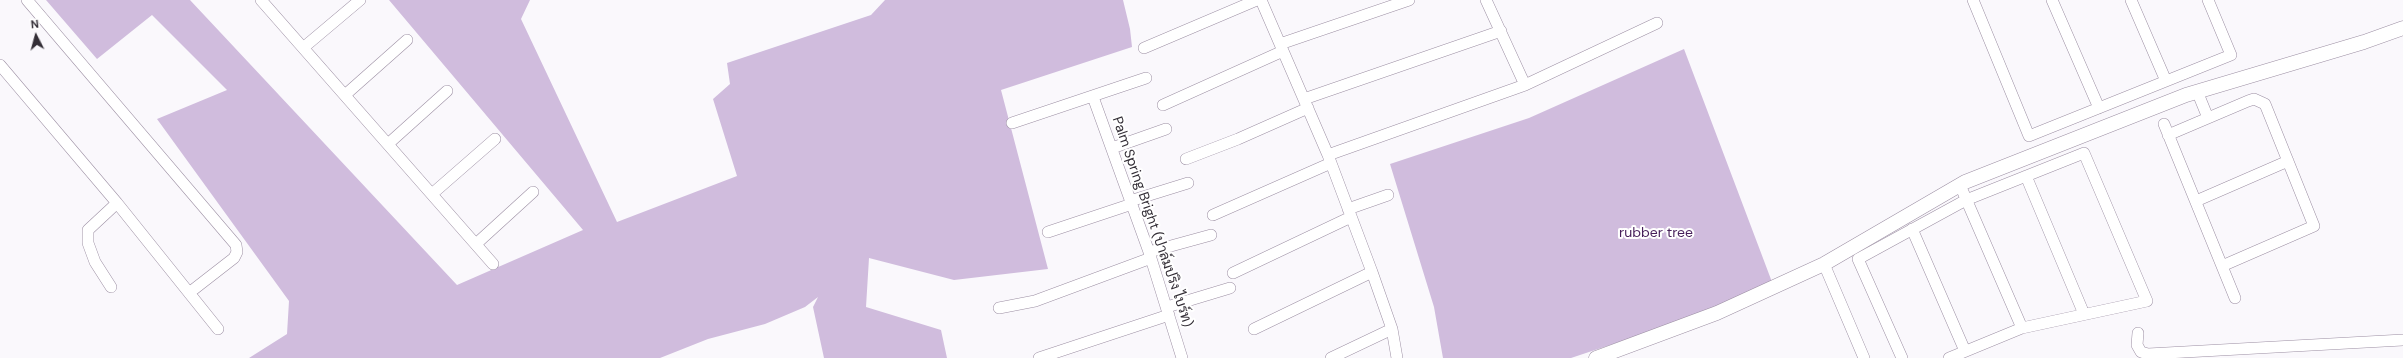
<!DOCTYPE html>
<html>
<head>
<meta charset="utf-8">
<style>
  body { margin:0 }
  #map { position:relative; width:2403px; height:358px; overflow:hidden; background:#faf8fc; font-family:"DM Sans",sans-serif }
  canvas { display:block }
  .north { position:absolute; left:16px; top:16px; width:40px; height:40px; -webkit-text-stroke:3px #fff; paint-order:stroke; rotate:354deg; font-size:11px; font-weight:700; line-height:16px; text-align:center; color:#332e36 }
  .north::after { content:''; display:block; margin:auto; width:14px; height:18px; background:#332e36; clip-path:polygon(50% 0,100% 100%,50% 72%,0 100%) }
</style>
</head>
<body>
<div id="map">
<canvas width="2403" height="358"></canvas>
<div class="north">N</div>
</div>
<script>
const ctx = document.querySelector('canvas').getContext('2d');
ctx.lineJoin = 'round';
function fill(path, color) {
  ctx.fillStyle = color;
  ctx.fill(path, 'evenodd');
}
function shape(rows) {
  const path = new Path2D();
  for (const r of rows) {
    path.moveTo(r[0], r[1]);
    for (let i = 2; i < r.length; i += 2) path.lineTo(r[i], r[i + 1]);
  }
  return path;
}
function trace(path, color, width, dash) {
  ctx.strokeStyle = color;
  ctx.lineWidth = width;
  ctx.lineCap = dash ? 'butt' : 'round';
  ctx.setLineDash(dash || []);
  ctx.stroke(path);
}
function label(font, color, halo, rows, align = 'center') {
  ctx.font = font + ' "DM Sans",Sarabun,sans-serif';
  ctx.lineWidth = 4;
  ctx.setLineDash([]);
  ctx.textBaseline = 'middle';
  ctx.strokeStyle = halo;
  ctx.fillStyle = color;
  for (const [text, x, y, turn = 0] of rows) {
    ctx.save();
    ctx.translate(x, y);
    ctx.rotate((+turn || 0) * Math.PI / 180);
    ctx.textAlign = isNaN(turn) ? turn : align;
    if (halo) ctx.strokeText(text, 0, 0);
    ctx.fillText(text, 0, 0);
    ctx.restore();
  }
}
const green = shape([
  [46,0,190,0,457,285,583,230,389,0,530,0,521,19,617,222,737,176,713,99,730,84,727,63,871,15,885,0,1123,0,1130,29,1132,47,1001,90,1048,269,954,280,869,258,866,307,941,330,947,358,824,358,813,307,818,297,805,307,765,324,708,339,660,358,249,358,287,334,289,301,157,119,227,90,152,15,97,59],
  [1684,49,1772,282,1685,320,1571,358,1443,358,1434,307,1390,164,1529,118]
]);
const minor = shape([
  [27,0,236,245,237,252,234,258,189,293],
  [261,0,493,264],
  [1261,0,1328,155,1372,272,1392,329,1397,358],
  [1486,0,1525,85],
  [1973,0,2029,136,2231,55,2208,0],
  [2052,0,2099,108],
  [2131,0,2166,81],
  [1280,44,1409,0],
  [303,48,360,0],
  [1144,48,1257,0],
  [0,65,117,203,218,329],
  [2197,91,2208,118],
  [345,95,407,40],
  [1093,97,1149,252,1182,358],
  [1304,99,1501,31],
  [1163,105,1283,51],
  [1012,123,1146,78],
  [2164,124,2235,298],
  [2168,135,2248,101,2254,99,2265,104,2314,226,2222,266],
  [388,144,447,91],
  [1112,148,1166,129],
  [1328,155,1525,85,1657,23],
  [1186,159,1238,139,1308,108],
  [2026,176,2084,314],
  [1960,185,2022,328],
  [432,194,495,139],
  [1130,201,1188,183],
  [2196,201,2288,161],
  [1348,209,1388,195],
  [1213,215,1331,163],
  [1912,229,1965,351],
  [1048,232,1132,204],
  [476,244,533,192],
  [1149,252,1211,235],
  [1824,264,1864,358],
  [1233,273,1351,217],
  [111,287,95,262,88,243,88,230,117,203],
  [1167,307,1230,288],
  [999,308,1035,301,1151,258],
  [1254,329,1372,272],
  [2138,333,2137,345,2141,352,2148,354,2403,340],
  [1039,358,1169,315],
  [1331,358,1392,329],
  [1902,358,1858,259,1966,200,2084,153,2147,301,2022,328,1949,358]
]);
const tertiary = shape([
  [1596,358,1717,313,1824,264,1965,182,2186,95,2364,42,2403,28]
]);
const streetNames = [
  ["Palm Spring Bright (ปาล์มปริง ไบร์ท)",1152,222,71]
];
const parkNames = [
  ["rubber tree",1656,233]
];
fill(green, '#d0bcdd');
trace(minor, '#9c8fa3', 12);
trace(tertiary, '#9c8fa3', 15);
trace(minor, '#fff', 11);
trace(tertiary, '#fff', 14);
label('14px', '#332e36', '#fff', streetNames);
label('14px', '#461f5a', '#fff', parkNames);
</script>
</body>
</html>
